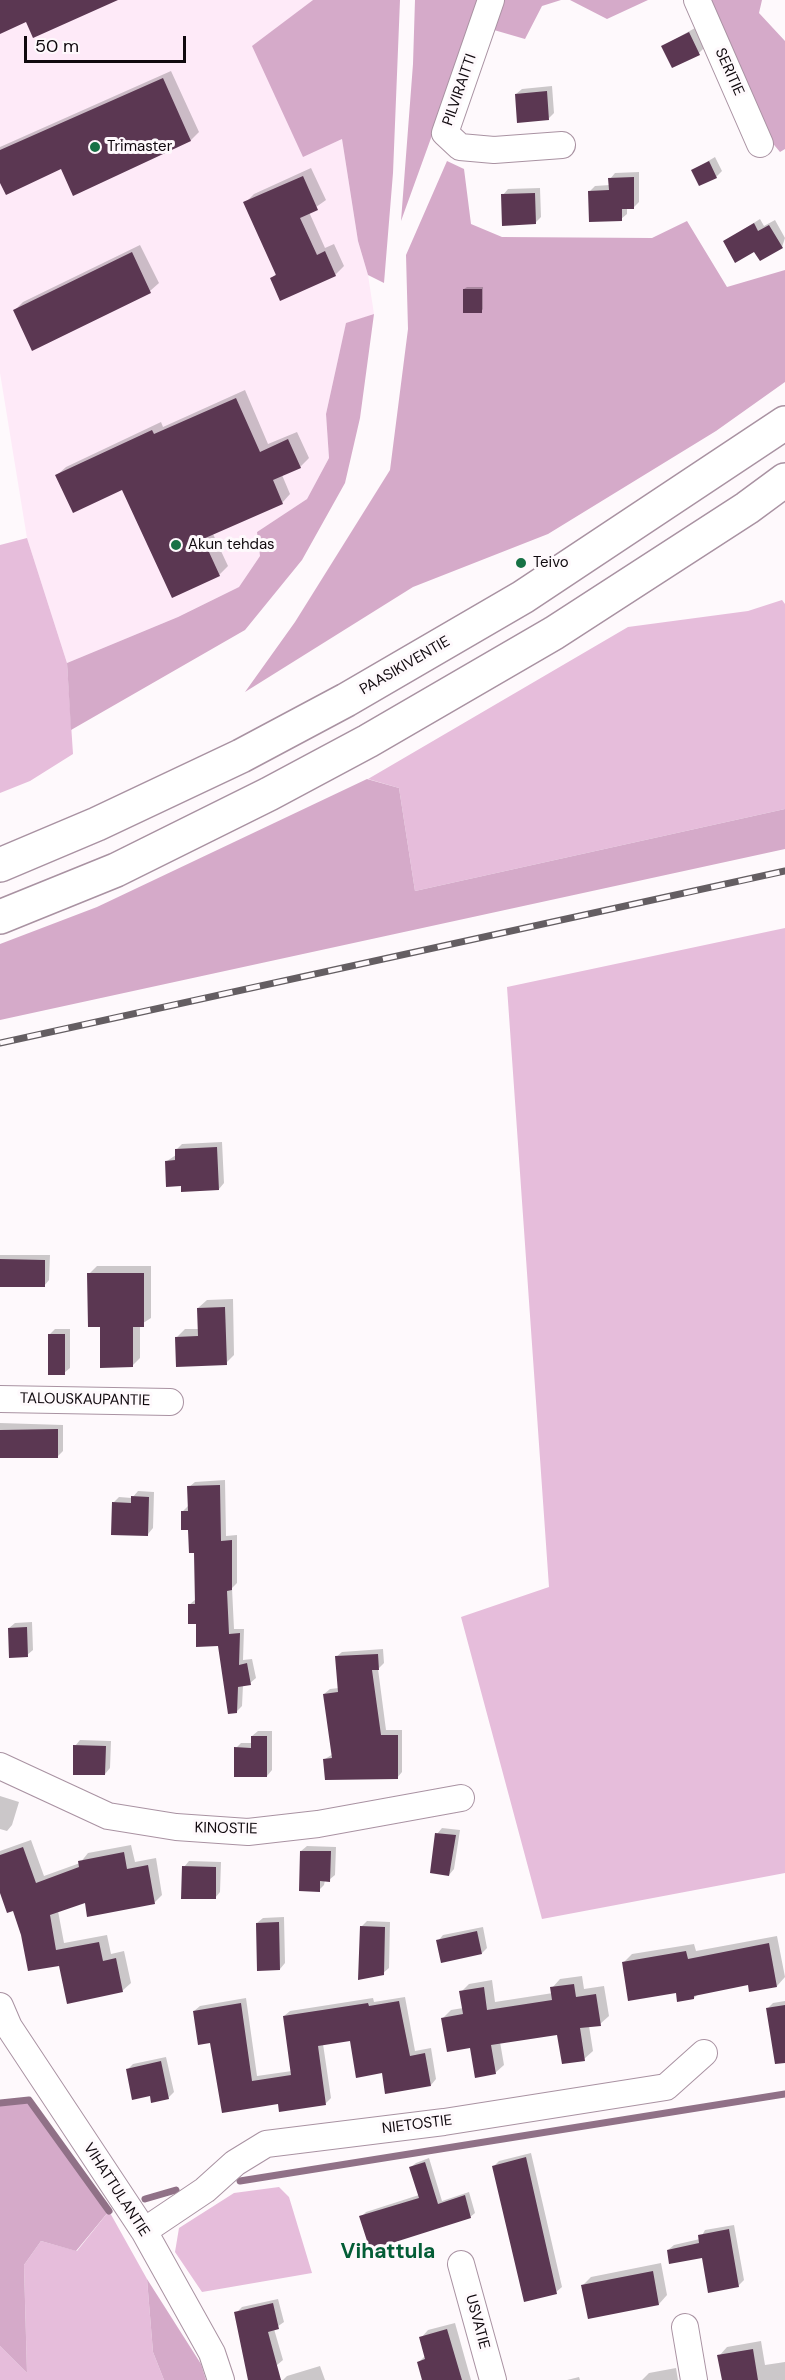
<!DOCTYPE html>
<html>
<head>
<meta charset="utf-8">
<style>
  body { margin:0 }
  #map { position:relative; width:785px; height:2380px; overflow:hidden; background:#fef9fc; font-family:"DM Sans",sans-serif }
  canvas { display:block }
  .scale { position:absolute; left:24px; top:36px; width:162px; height:27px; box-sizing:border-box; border:3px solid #10090e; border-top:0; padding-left:8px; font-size:18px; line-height:21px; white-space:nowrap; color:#10090e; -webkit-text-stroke:4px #fef9fc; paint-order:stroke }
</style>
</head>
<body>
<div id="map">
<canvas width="785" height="2380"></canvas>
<div class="scale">50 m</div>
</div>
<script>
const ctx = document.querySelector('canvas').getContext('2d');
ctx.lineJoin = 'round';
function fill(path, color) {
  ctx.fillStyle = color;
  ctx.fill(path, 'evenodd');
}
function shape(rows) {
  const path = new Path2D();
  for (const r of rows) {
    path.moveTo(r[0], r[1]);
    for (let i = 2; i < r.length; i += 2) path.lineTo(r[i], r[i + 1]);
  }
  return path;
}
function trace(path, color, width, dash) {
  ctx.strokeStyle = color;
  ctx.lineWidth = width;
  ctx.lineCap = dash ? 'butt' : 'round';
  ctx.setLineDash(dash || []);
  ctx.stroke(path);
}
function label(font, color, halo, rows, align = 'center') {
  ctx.font = font + ' "DM Sans",sans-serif';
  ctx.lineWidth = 6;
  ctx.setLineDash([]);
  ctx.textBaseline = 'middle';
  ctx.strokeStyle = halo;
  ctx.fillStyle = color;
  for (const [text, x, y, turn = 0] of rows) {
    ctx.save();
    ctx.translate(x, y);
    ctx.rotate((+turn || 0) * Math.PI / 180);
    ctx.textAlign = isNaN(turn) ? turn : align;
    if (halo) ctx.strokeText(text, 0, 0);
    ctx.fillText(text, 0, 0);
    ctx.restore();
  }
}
const built = shape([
  [0,0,313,0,253,46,303,156,342,139,358,241,368,275,374,314,346,324,326,414,329,458,307,499,257,532,260,556,239,587,178,617,67,663,27,538,0,373]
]);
const green = shape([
  [27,538,67,663,73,754,30,781,0,793,0,545],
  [782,600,785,604,785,809,415,891,399,788,368,779,628,627,748,611],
  [785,928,785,1873,542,1919,461,1617,549,1587,507,987],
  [279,2187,289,2197,312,2273,202,2292,175,2252,179,2228,234,2193],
  [109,2211,147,2279,153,2352,164,2380,0,2380,0,2346,27,2373,24,2265,41,2241,77,2251]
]);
const forest = shape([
  [313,0,400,0,393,173,384,283,368,275,358,241,342,139,303,157,252,46],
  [415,0,481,0,401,221,413,64],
  [496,0,561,0,542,6,525,39,487,28],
  [570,0,648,0,607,19],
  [704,0,762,0,759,13,785,41,785,149,780,152,760,128],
  [447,161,464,169,471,224,502,237,652,238,687,221,727,287,785,270,785,382,716,431,548,534,413,587,245,692,295,622,390,470,408,329,406,255],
  [374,314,360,418,345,483,302,560,245,630,71,730,67,663,178,617,239,587,260,556,257,532,307,499,329,458,326,414,346,323],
  [367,779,399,788,415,891,785,809,785,849,0,1020,0,944,97,907],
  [29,2100,109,2211,76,2251,41,2241,24,2265,27,2373,0,2346,0,2103],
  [147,2279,201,2364,206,2380,164,2380,153,2352]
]);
const shadow = shape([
  [695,28,704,48,699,53,663,46],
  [171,71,199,132,191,140,74,194,62,167,0,179,0,147],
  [552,86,554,113,548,119,516,94,522,89],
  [715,157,722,171,716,177,693,170],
  [311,168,326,200,309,212,325,248,334,244,344,266,335,275,272,278,277,273,245,203,254,194],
  [639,172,639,202,634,207,627,208,627,214,621,219,590,191,595,186,610,185,610,179,615,173],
  [540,188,541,217,535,223,503,195,508,189],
  [760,219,764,226,775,220,785,238,782,247,755,250,725,241],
  [140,245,159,283,150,291,33,349,15,310,23,302],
  [467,287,483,287,483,309,481,312,464,289],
  [245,390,268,444,297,432,309,458,300,467,282,475,290,494,282,503,213,534,228,566,219,575,122,488,57,475,66,467,161,422,163,427],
  [222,1142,224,1183,219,1189,183,1184,167,1161,176,1155,176,1150,182,1144],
  [0,1255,50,1255,49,1280,44,1286,0,1286],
  [97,1266,151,1266,151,1318,140,1325,140,1358,132,1366,101,1326,89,1274],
  [233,1299,234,1355,226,1363,176,1338,185,1329,199,1329,198,1308,207,1300],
  [55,1329,70,1329,70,1368,64,1373,50,1334],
  [0,1423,63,1425,63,1451,57,1457,0,1456],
  [225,1480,226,1536,237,1535,237,1583,232,1588,234,1629,244,1629,243,1660,252,1659,256,1678,250,1683,243,1685,242,1706,236,1712,219,1644,197,1622,189,1605,196,1599,195,1551,183,1511,188,1506,189,1487,195,1482],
  [138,1491,154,1492,153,1528,148,1534,113,1503,119,1497,132,1498],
  [32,1622,33,1650,27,1655,9,1628,15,1623],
  [383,1649,384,1663,378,1669,386,1730,402,1730,402,1772,397,1778,325,1759,333,1754,324,1694,330,1689,339,1688,336,1657,342,1652],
  [258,1731,272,1731,272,1770,267,1776,236,1748,241,1743,252,1743,252,1736],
  [80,1740,111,1741,110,1768,105,1774,75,1746],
  [0,1796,19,1802,12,1825,7,1831,0,1829],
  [442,1828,460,1830,454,1869,449,1875,437,1834],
  [31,1840,44,1876,80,1863,88,1853,131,1845,135,1862,156,1858,162,1895,154,1903,86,1901,58,1911,64,1943,107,1935,111,1954,124,1951,131,1983,122,1991,60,1962,58,1964,23,1934,14,1909,0,1889,0,1851],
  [307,1846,336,1847,335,1875,329,1880,325,1880,324,1885,319,1890,301,1851],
  [189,1861,221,1862,220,1892,215,1898,184,1867],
  [284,1917,285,1963,280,1969,257,1923,263,1918],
  [367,1921,390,1922,389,1968,383,1973,361,1927],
  [483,1927,487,1948,482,1953,438,1941,443,1935],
  [777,1936,785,1977,777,1986,750,1990,749,1984,699,1993,694,1998,623,1963,632,1954,694,1944,696,1951],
  [582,1976,584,1989,604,1986,609,2016,600,2024,589,2026,593,2051,584,2059,559,2033,500,2042,504,2065,495,2073,443,2018,451,2010,463,2008,461,1992,469,1984,492,1980,495,2002,553,1993,552,1988,560,1979],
  [405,1997,415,2051,431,2048,436,2079,431,2085,383,2071,351,2040,323,2044,331,2098,326,2103,279,2102,223,2111,212,2041,194,2011,200,2006,246,1998,257,2076,292,2071,284,2016,290,2011,373,1998,374,2002],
  [785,2001,785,2031,768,2008,773,2003],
  [166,2057,174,2092,168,2098,127,2070,133,2064],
  [531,2153,562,2287,556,2292,494,2166,499,2161],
  [429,2158,442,2201,469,2192,475,2213,470,2217,361,2217,366,2212,419,2195,411,2167,416,2163],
  [734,2225,744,2280,738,2286,703,2256,668,2250,674,2245,700,2239,705,2230],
  [661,2263,667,2295,659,2304,582,2286,591,2277],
  [278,2299,284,2322,274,2329,283,2360,277,2365,258,2371,236,2313,242,2307],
  [455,2323,471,2380,424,2380,419,2362,426,2355,421,2338,428,2330],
  [761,2341,765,2365,785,2362,785,2380,724,2380,719,2356,727,2347],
  [320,2366,325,2380,283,2380,287,2376],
  [676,2368,678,2380,642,2380,649,2373],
  [579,2377,580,2380,567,2380]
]);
const stream = shape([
  [0,2103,29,2100,109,2211],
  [240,2181,785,2094],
  [145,2199,176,2190]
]);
const building = shape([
  [0,0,118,0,33,38,26,22,0,34],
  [689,32,700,55,672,68,661,46],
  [163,78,191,141,73,196,61,169,6,195,0,183,0,150],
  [547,91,549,120,517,123,515,94],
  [709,161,717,178,699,186,691,170],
  [303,176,318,210,300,218,317,255,325,251,336,276,280,301,270,278,276,275,243,202],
  [634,177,634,209,622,209,622,221,589,222,588,191,609,190,608,178],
  [535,193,536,224,502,226,501,194],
  [754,223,758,231,769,225,783,248,760,261,754,252,735,263,723,241],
  [132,252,151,293,32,351,13,310],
  [463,289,482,289,482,313,463,313],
  [236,398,260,452,288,439,301,468,273,480,283,504,203,539,220,576,172,598,122,490,73,513,55,475,152,430,154,434],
  [217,1147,219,1190,181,1192,181,1186,166,1187,165,1161,175,1160,175,1149],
  [0,1259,45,1260,45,1287,0,1287],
  [87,1273,144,1273,144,1327,133,1327,133,1367,100,1368,100,1327,88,1327],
  [225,1307,227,1365,176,1367,175,1337,198,1336,197,1308],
  [48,1334,65,1334,65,1375,48,1375],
  [58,1429,58,1458,0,1458,0,1430],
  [220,1485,221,1541,232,1540,232,1590,227,1591,229,1634,240,1633,239,1665,247,1663,251,1685,238,1687,237,1713,228,1714,218,1646,196,1647,196,1624,188,1624,188,1604,195,1604,194,1553,189,1553,188,1530,181,1530,181,1511,188,1511,187,1486],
  [131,1496,149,1497,148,1536,111,1535,112,1502,131,1503],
  [27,1627,28,1657,9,1658,8,1628],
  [378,1654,379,1670,372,1670,381,1735,398,1735,398,1779,325,1780,323,1759,332,1758,323,1694,338,1692,335,1656],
  [251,1736,267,1736,267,1777,234,1777,234,1747,251,1748],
  [73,1745,106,1746,105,1775,73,1775],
  [435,1833,456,1835,449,1876,430,1873],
  [23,1847,36,1883,79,1867,78,1861,124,1852,127,1869,148,1865,155,1904,87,1917,85,1903,50,1915,56,1950,99,1942,103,1961,116,1958,123,1992,67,2004,58,1961,59,1966,28,1971,21,1935,13,1911,7,1913,0,1893,0,1855],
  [300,1851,331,1851,330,1882,320,1881,320,1892,299,1891],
  [182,1866,216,1867,216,1899,181,1899],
  [279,1922,280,1970,257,1971,256,1923],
  [360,1926,385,1927,384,1975,358,1980],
  [477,1931,482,1954,441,1963,436,1940],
  [769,1943,777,1987,749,1992,748,1985,694,1996,694,1999,677,2002,676,1993,628,2001,622,1962,686,1951,688,1959],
  [574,1984,576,1997,596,1994,601,2026,580,2028,585,2061,562,2064,557,2035,491,2045,496,2074,475,2078,470,2048,447,2052,441,2018,463,2014,459,1991,484,1987,487,2010,552,2000,550,1987],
  [399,2001,410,2056,425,2053,431,2086,385,2094,382,2073,356,2078,350,2041,318,2046,326,2105,279,2112,278,2104,222,2113,210,2043,198,2045,193,2011,241,2003,252,2081,291,2075,283,2016,368,2003,369,2006],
  [785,2005,785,2063,775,2064,766,2008],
  [161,2061,169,2099,151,2103,150,2096,132,2100,126,2069],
  [526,2157,557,2294,524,2302,492,2166],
  [425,2162,438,2204,465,2195,471,2218,370,2250,359,2216,419,2198,409,2167],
  [729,2229,739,2287,708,2293,702,2258,669,2264,667,2250,699,2243,698,2235],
  [653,2271,659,2305,588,2319,581,2285],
  [273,2303,279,2329,268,2332,281,2380,248,2380,234,2312],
  [447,2329,462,2380,422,2380,417,2362,425,2359,419,2337],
  [753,2349,758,2380,722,2380,717,2355]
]);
const minor = shape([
  [491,0,445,133,460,147,494,150,562,145],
  [697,0,760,144],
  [0,1399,170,1402],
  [0,1766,108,1816,176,1827,248,1832,318,1824,461,1798],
  [0,2006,9,2027,144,2231,212,2353,221,2380],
  [144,2231,205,2190,235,2163,266,2144,444,2122,666,2087,704,2053],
  [461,2264,493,2380],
  [685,2327,694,2380]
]);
const trunk = shape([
  [0,865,97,824,241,756,346,700,523,597,785,423],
  [0,917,116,870,269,794,368,741,554,633,747,508,785,480]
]);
const rail = shape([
  [0,1043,785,871]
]);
const markers = [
  [95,147,6,"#177145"],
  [176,545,6,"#177145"],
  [521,563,6,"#177145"]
];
const streetNames = [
  ["SERITIE",729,72,66],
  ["PILVIRAITTI",460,90,-71],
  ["PAASIKIVENTIE",405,666,-30],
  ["TALOUSKAUPANTIE",85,1400,1],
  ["KINOSTIE",226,1829,1],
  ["NIETOSTIE",417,2125,-7],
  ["VIHATTULANTIE",116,2190,57],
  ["USVATIE",477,2322,75]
];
const poiNames = [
  ["Trimaster",107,147],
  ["Akun tehdas",188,545],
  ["Teivo",533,563]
];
const districtNames = [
  ["Vihattula",388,2252]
];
fill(built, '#feeaf8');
fill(green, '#e6bddb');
fill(forest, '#d5aac9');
fill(shadow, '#0003');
trace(stream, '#907187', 7);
fill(building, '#5b3752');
trace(minor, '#a992a2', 28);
trace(trunk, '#a992a2', 36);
trace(minor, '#fff', 26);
trace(trunk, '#fff', 33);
trace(rail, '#645e62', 7);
trace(rail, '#fef9fc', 4.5, [14]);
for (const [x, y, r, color] of markers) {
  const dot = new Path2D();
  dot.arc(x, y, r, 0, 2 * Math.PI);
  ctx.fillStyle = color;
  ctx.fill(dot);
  trace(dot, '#fef9fc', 2);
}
label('15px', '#10090e', '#fef9fc', streetNames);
label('15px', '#10090e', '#fef9fc', poiNames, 'left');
label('bold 21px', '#035d36', '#fef9fc', districtNames);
</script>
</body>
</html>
